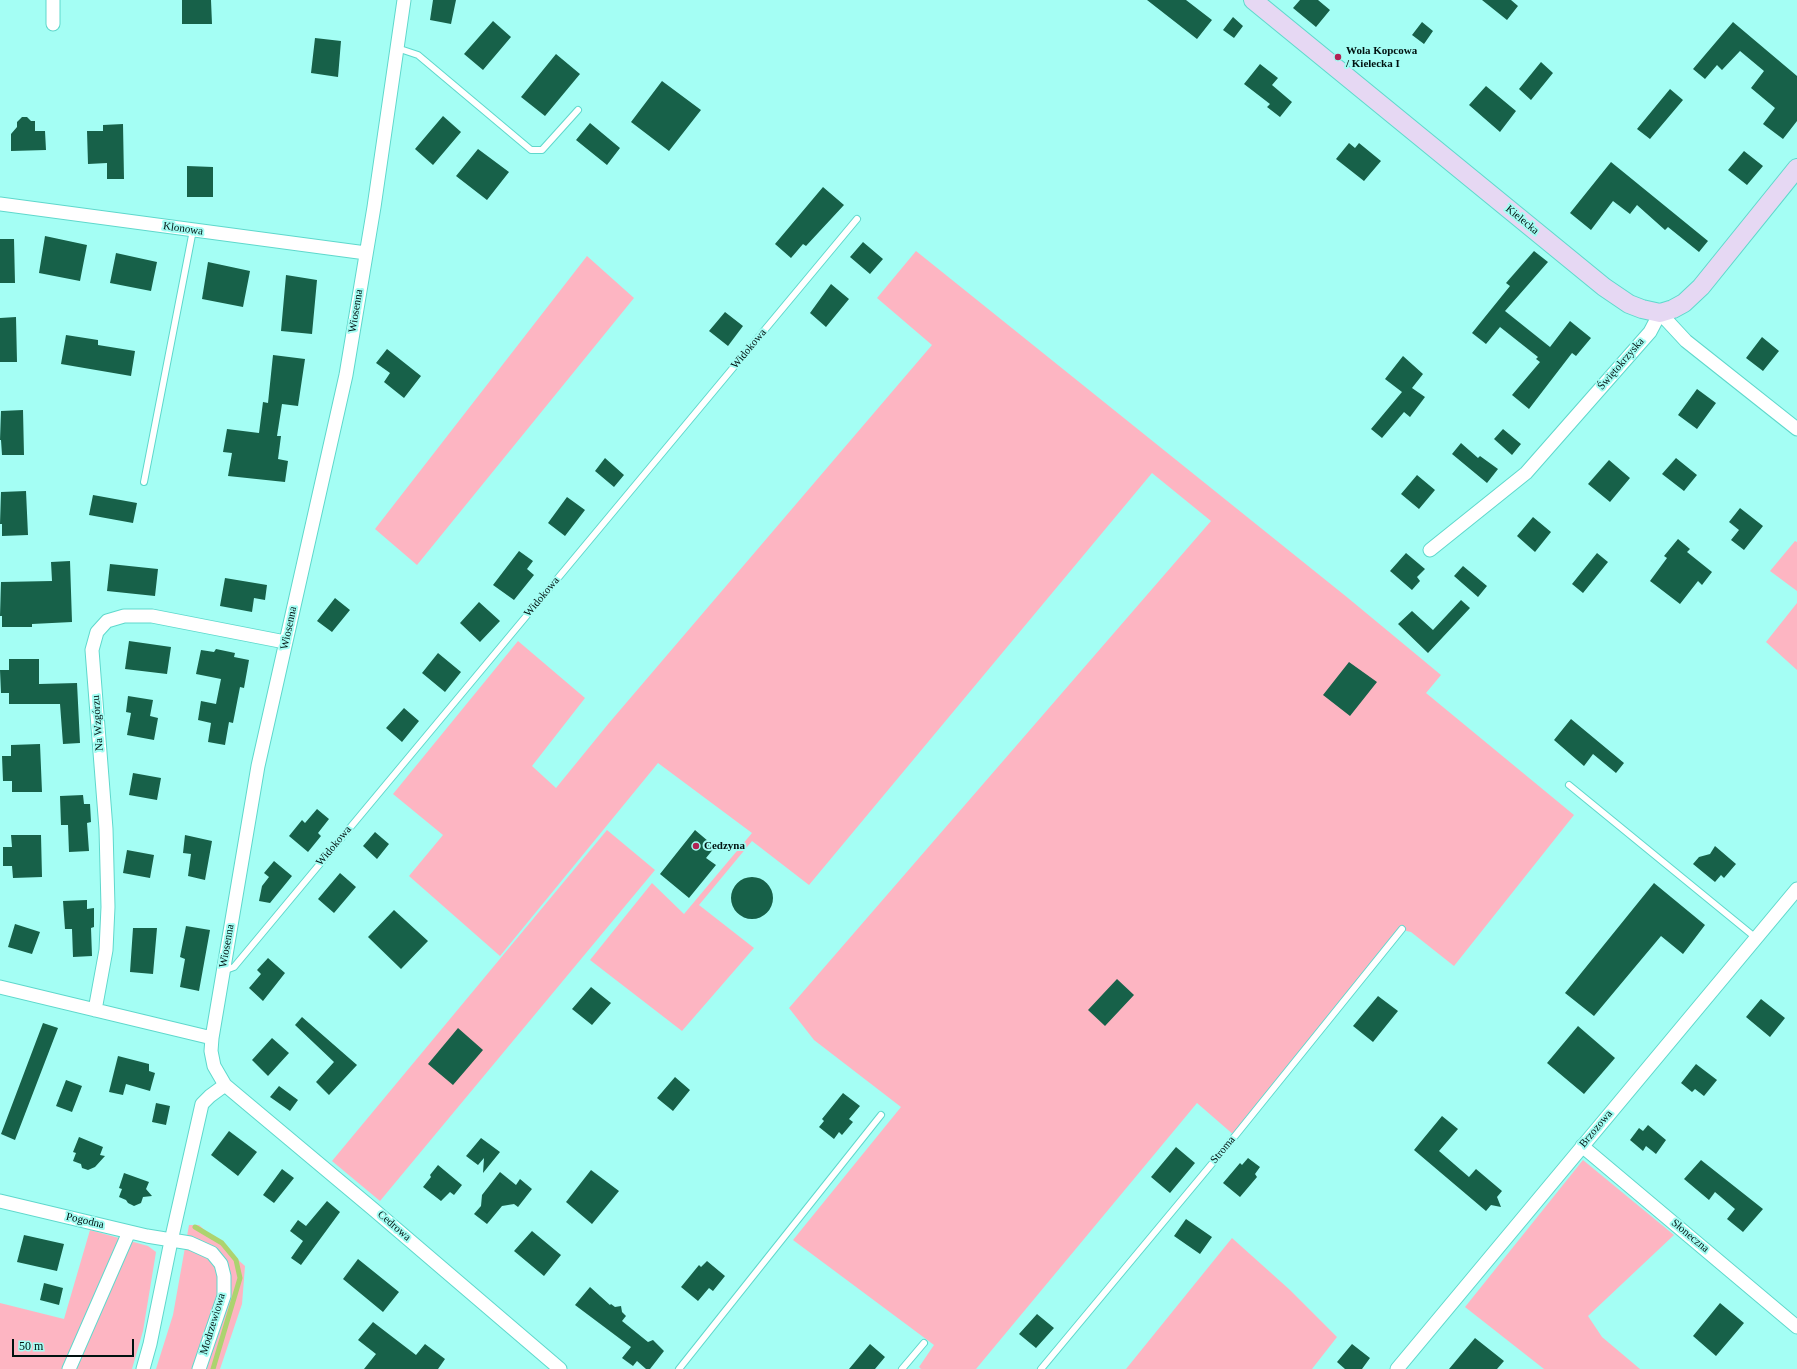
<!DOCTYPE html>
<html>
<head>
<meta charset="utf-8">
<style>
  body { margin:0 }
  #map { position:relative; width:1797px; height:1369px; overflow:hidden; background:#a4fef4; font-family:"Times New Roman",serif }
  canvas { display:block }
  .scale { position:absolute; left:12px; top:1339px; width:122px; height:18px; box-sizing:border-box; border:2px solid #001210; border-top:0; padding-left:5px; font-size:12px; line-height:14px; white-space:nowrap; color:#001210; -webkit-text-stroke:3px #a4fef4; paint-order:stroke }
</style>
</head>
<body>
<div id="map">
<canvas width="1797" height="1369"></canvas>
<div class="scale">50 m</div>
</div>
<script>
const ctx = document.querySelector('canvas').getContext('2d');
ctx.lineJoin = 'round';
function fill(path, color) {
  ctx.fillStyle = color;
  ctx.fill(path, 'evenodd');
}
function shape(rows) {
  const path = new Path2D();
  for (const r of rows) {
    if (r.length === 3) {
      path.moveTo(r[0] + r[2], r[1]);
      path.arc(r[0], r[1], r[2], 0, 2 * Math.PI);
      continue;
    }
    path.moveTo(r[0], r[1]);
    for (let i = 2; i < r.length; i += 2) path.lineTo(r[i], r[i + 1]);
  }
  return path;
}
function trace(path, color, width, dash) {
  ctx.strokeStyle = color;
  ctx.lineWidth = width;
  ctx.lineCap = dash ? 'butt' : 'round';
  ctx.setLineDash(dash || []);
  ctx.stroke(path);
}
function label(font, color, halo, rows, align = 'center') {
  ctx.font = font + ' "Times New Roman",serif';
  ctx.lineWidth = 4;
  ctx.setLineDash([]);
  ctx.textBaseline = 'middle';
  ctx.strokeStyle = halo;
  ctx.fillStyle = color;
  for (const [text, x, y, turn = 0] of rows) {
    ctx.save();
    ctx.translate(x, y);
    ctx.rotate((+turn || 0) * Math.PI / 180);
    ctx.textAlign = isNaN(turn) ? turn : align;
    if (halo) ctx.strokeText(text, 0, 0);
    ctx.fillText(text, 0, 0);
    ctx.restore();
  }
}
const green = shape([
  [916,251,1348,598,1441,675,1426,693,1574,815,1454,966,1411,932,1402,930,1235,1136,1197,1103,976,1369,921,1369,919,1367,934,1345,793,1240,901,1107,814,1040,789,1008,1211,521,1152,473,809,885,752,841,699,905,754,948,682,1031,590,960,652,883,684,914,752,833,658,763,500,956,409,876,443,835,393,794,518,641,585,698,532,766,556,788,609,723,932,345,877,298],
  [587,256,634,298,417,565,375,529],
  [1795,541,1797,542,1797,591,1770,571],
  [1797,603,1797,670,1766,642],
  [607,830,655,870,380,1201,332,1161],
  [1583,1160,1674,1235,1588,1316,1602,1337,1640,1369,1544,1369,1465,1307],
  [189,1225,199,1225,245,1266,242,1304,220,1369,156,1369,173,1315],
  [90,1230,148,1246,156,1252,143,1331,132,1369,0,1369,0,1303,64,1319],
  [1232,1238,1290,1290,1337,1337,1312,1369,1126,1369]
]);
const stream = shape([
  [195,1227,222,1243,236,1260,240,1278,213,1369]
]);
const building = shape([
  [182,0,211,0,212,24,182,24],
  [433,0,456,0,451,24,430,20],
  [1147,0,1186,0,1212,20,1197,39],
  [1300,0,1318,0,1330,10,1316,27,1293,8],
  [1482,0,1511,0,1518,6,1507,20],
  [1233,17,1243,26,1234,38,1223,30],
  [493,21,511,37,483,70,464,54],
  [1422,22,1433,31,1424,44,1412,35],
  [1733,22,1797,76,1797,121,1783,139,1763,124,1775,108,1751,88,1764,71,1740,51,1722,70,1717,65,1705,79,1693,69],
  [315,38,341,41,338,77,311,73],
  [556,54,580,74,545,116,521,97],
  [1541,62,1553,73,1531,100,1519,89],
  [1260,64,1278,78,1272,85,1292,102,1280,117,1267,107,1270,104,1244,84],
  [662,81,701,110,669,151,631,122],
  [1486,86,1516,111,1500,132,1469,105],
  [1670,89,1683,100,1650,139,1637,129],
  [443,116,461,132,433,165,415,149],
  [22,117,27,117,31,121,35,121,35,131,45,131,46,150,11,151,11,134,17,127,17,122],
  [590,123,620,148,607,165,576,140],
  [123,124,124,179,107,179,107,163,88,164,87,131,103,131,103,125],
  [1349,143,1355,148,1359,143,1381,161,1364,181,1336,159],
  [478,149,509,172,487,200,456,176],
  [1744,151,1763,166,1747,185,1728,170],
  [1611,162,1708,241,1699,252,1668,227,1665,230,1637,205,1630,214,1613,201,1591,230,1570,213],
  [187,166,213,167,213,197,187,197],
  [823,187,844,205,806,246,803,244,791,258,775,244],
  [45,236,87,245,80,281,39,273],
  [0,239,14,239,15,283,0,283],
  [863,242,883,259,870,274,850,257],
  [1534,251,1548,262,1505,311,1550,347,1570,321,1591,338,1576,356,1572,353,1529,409,1512,395,1540,362,1536,359,1538,357,1500,327,1486,344,1472,333,1510,286,1506,283],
  [116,253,157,262,151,291,110,283],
  [208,262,250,271,243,307,202,299],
  [286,275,317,280,312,334,281,331],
  [831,284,849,299,826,327,810,313],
  [725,312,743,326,728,346,709,331],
  [16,317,17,362,0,362,0,318],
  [66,335,98,340,98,345,135,351,131,376,61,364],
  [1762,337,1779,351,1763,371,1746,358],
  [387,349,421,376,404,398,384,382,390,373,376,363],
  [273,355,305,359,298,406,282,404,277,436,281,436,278,459,288,461,285,482,228,476,232,453,223,452,227,429,259,433,263,402,268,403],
  [1403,356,1423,374,1412,388,1425,397,1410,417,1404,412,1382,438,1371,429,1402,392,1385,379],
  [1697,389,1716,403,1697,429,1678,415],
  [23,410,24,455,2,455,1,440,0,440,1,411],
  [1503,429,1521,444,1512,455,1494,439],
  [1461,443,1478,458,1480,456,1498,469,1487,483,1452,454],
  [605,458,624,475,614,487,595,471],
  [1676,458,1697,475,1684,491,1662,474],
  [1609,460,1630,478,1610,502,1588,484],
  [1417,475,1435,490,1419,509,1401,494],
  [26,491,28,535,2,536,2,524,0,524,1,492],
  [93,495,137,503,133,523,89,515],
  [567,497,585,510,565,536,548,523],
  [1740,508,1763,526,1744,550,1731,540,1739,530,1729,522],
  [1533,517,1551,532,1535,552,1517,536],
  [1678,539,1690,549,1687,552,1712,572,1702,585,1698,581,1680,604,1650,581,1667,558,1664,556],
  [519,551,533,561,527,569,534,575,514,600,493,585],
  [1406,553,1425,569,1417,577,1420,581,1412,590,1390,571],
  [1597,553,1608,562,1583,593,1572,584],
  [70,561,72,622,32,624,32,627,2,627,2,616,0,616,1,582,52,581,51,562],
  [110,564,158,569,155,596,107,591],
  [1463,566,1487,586,1478,597,1454,576],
  [225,578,267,585,265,600,254,598,252,612,220,606],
  [335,598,350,610,332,632,317,621],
  [1461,600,1470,608,1428,653,1398,624,1412,611,1433,630],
  [479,602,500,621,480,642,460,623],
  [129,641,171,647,167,674,125,669],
  [216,649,235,653,234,657,249,660,244,688,240,687,233,723,229,722,225,745,208,742,211,723,198,720,201,701,216,704,221,679,196,674,201,650,214,652],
  [438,653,461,672,445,692,422,673],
  [9,659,39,659,39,684,77,683,80,743,63,744,60,704,9,704,9,693,1,693,0,670,9,670],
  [1349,662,1377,682,1350,716,1323,695],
  [128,696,153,700,150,716,158,718,154,740,127,735,131,713,126,712],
  [404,708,419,721,402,742,386,728],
  [1571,719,1624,763,1616,773,1593,754,1584,766,1554,740],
  [40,744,42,792,12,792,12,781,3,781,2,756,11,756,11,745],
  [133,773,161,778,157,800,129,795],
  [83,795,84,804,90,804,91,822,87,823,89,851,69,852,68,825,61,825,60,796],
  [317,809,329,819,318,833,321,836,308,852,289,836,302,820,305,823],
  [695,830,715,847,706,858,716,865,689,898,660,874],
  [375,832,389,844,377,859,363,846],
  [11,835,41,835,42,877,13,878,12,866,3,866,3,847,12,847],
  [185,835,212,841,205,880,188,876,191,854,183,853],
  [1715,846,1736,864,1724,878,1721,875,1715,882,1693,864,1699,857,1710,854],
  [127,850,154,855,150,878,123,873],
  [274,861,292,876,270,903,259,901,262,886,269,877,264,873],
  [340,873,356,887,334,913,318,899],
  [752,898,21],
  [1654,883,1705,925,1683,954,1661,936,1594,1016,1565,993],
  [87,900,87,909,94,908,94,927,91,928,92,956,73,957,72,929,65,929,63,901],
  [394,910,428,941,401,969,368,937],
  [15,924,40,932,32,954,8,947],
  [186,926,210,930,199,991,180,987,185,959,180,957],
  [133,928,157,928,153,974,130,972],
  [268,958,285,973,263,1001,249,988,261,974,257,970],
  [1117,979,1134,995,1105,1026,1088,1010],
  [591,987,611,1003,592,1025,572,1009],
  [1378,996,1398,1011,1373,1042,1353,1026],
  [1761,999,1785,1018,1770,1037,1746,1017],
  [302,1017,357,1065,329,1095,316,1082,334,1062,295,1025],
  [43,1023,58,1028,15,1140,1,1134],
  [1578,1026,1615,1058,1584,1094,1547,1063],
  [458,1028,483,1050,453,1085,428,1064],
  [272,1038,289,1053,268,1076,252,1060],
  [118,1056,149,1064,149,1071,155,1073,150,1091,126,1084,123,1095,109,1092],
  [1696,1064,1717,1080,1704,1096,1695,1089,1692,1092,1681,1083],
  [675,1077,690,1090,673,1111,657,1098],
  [66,1080,82,1086,72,1112,56,1106],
  [279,1086,298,1100,290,1111,270,1097],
  [843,1093,860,1106,849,1119,853,1122,842,1135,839,1132,834,1139,819,1127,824,1121,822,1119],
  [156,1103,170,1106,166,1125,152,1122],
  [1442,1116,1458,1129,1439,1151,1469,1177,1476,1169,1502,1191,1497,1197,1501,1207,1491,1205,1486,1211,1414,1150],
  [1648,1125,1666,1140,1656,1154,1646,1146,1643,1151,1630,1140,1639,1128,1643,1131],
  [229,1131,257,1152,238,1176,211,1155],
  [79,1137,103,1147,100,1155,105,1156,95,1167,88,1170,82,1168,81,1164,73,1161,76,1153,73,1152],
  [481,1138,500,1152,483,1173,484,1158,478,1165,466,1156],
  [1176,1147,1195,1163,1170,1193,1151,1177],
  [1248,1158,1260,1167,1255,1174,1257,1177,1240,1197,1223,1183,1240,1163,1242,1165],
  [1701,1160,1763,1209,1743,1232,1727,1219,1735,1209,1715,1192,1709,1200,1684,1179],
  [438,1165,462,1185,454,1195,450,1192,441,1201,423,1187,431,1177,430,1175],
  [282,1169,294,1178,274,1203,263,1195],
  [591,1170,619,1191,592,1224,566,1202],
  [500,1172,516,1185,520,1179,532,1189,518,1207,514,1204,502,1206,487,1224,474,1214,481,1206,482,1195],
  [124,1173,149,1182,146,1189,152,1196,143,1197,141,1203,134,1206,128,1203,126,1200,119,1197,122,1189,119,1188],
  [327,1201,340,1212,301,1265,291,1258,303,1241,290,1231,298,1220,306,1226],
  [1186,1219,1212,1237,1200,1254,1174,1236],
  [532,1231,561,1255,544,1276,514,1251],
  [24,1235,64,1244,57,1271,17,1262],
  [358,1259,399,1292,383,1312,343,1279],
  [707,1261,725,1276,713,1291,709,1288,698,1301,681,1287,699,1265,701,1267],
  [44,1283,63,1288,59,1305,40,1300],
  [590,1287,610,1305,611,1304,615,1307,621,1306,622,1312,626,1316,622,1321,648,1342,653,1340,664,1351,650,1369,646,1369,637,1361,633,1366,622,1358,631,1347,575,1305],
  [1720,1303,1744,1323,1716,1356,1693,1336],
  [1037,1314,1054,1328,1036,1348,1019,1334],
  [373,1322,416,1355,425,1344,445,1359,438,1369,364,1369,376,1354,358,1340],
  [1475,1338,1504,1361,1497,1369,1449,1369],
  [870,1344,885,1357,875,1369,849,1369],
  [1352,1344,1370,1358,1362,1369,1345,1369,1337,1362]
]);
const lane = shape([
  [397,48,418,55,531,150,542,150,578,110],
  [144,482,193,230],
  [1569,785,1756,938],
  [223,971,234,967,857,219],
  [679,1369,881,1115],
  [902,1369,924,1343],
  [1041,1369,1235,1136,1402,929]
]);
const street = shape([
  [53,0,53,24],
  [404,0,374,207,346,375,258,766,212,1038,211,1051,214,1066,225,1085,373,1209,560,1369],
  [0,204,366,253],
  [1430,550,1526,473,1650,332,1660,313,1686,341,1797,429],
  [0,987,212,1038],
  [95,1010,106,950,108,907,106,829,92,650,97,632,107,621,124,616,152,616,285,642],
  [1582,1146,1797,1327],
  [0,1201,147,1236,190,1243,212,1253,221,1264,224,1276,224,1296,199,1369],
  [69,1369,129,1232],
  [143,1369,150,1344,171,1241,202,1104,210,1096,225,1085],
  [1397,1369,1797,889]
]);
const secondary = shape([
  [1253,0,1604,287,1629,304,1642,309,1660,313,1673,309,1684,303,1701,287,1797,168]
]);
const markers = [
  [1338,57,4,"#b22254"],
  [696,846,4,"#b22254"]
];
const poiNames = [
  ["Wola Kopcowa",1346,51],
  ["/ Kielecka I",1346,64],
  ["Cedzyna",704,846]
];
const streetNames = [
  ["Kielecka",1522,220,39],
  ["Klonowa",183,229,8],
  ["Wiosenna",356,311,-81],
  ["Widokowa",749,349,-50],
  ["Świętokrzyska",1621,364,-49],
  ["Widokowa",542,597,-50],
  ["Wiosenna",289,628,-78],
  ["Na Wzgórzu",98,723,-94],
  ["Widokowa",334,846,-50],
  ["Wiosenna",227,946,-80],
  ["Brzozowa",1596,1129,-50],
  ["Stroma",1223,1150,-50],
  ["Pogodna",85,1221,13],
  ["Cedrowa",394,1226,41],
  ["Słoneczna",1690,1236,40],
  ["Modrzewiowa",213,1324,-73]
];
fill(green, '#fdb5c2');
trace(stream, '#add36f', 5);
fill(building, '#176149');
trace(lane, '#5fd8cc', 8);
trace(street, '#5fd8cc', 15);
trace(secondary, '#5fd8cc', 20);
trace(lane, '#fff', 6);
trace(street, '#fff', 13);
trace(secondary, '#e6d8f3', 18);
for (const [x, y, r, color] of markers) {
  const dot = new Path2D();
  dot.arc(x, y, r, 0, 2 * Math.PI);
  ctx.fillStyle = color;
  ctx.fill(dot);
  trace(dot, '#a4fef4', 1.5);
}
label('bold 11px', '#001210', '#a4fef4', poiNames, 'left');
label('11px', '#001210', '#a4fef4', streetNames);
</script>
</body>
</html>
